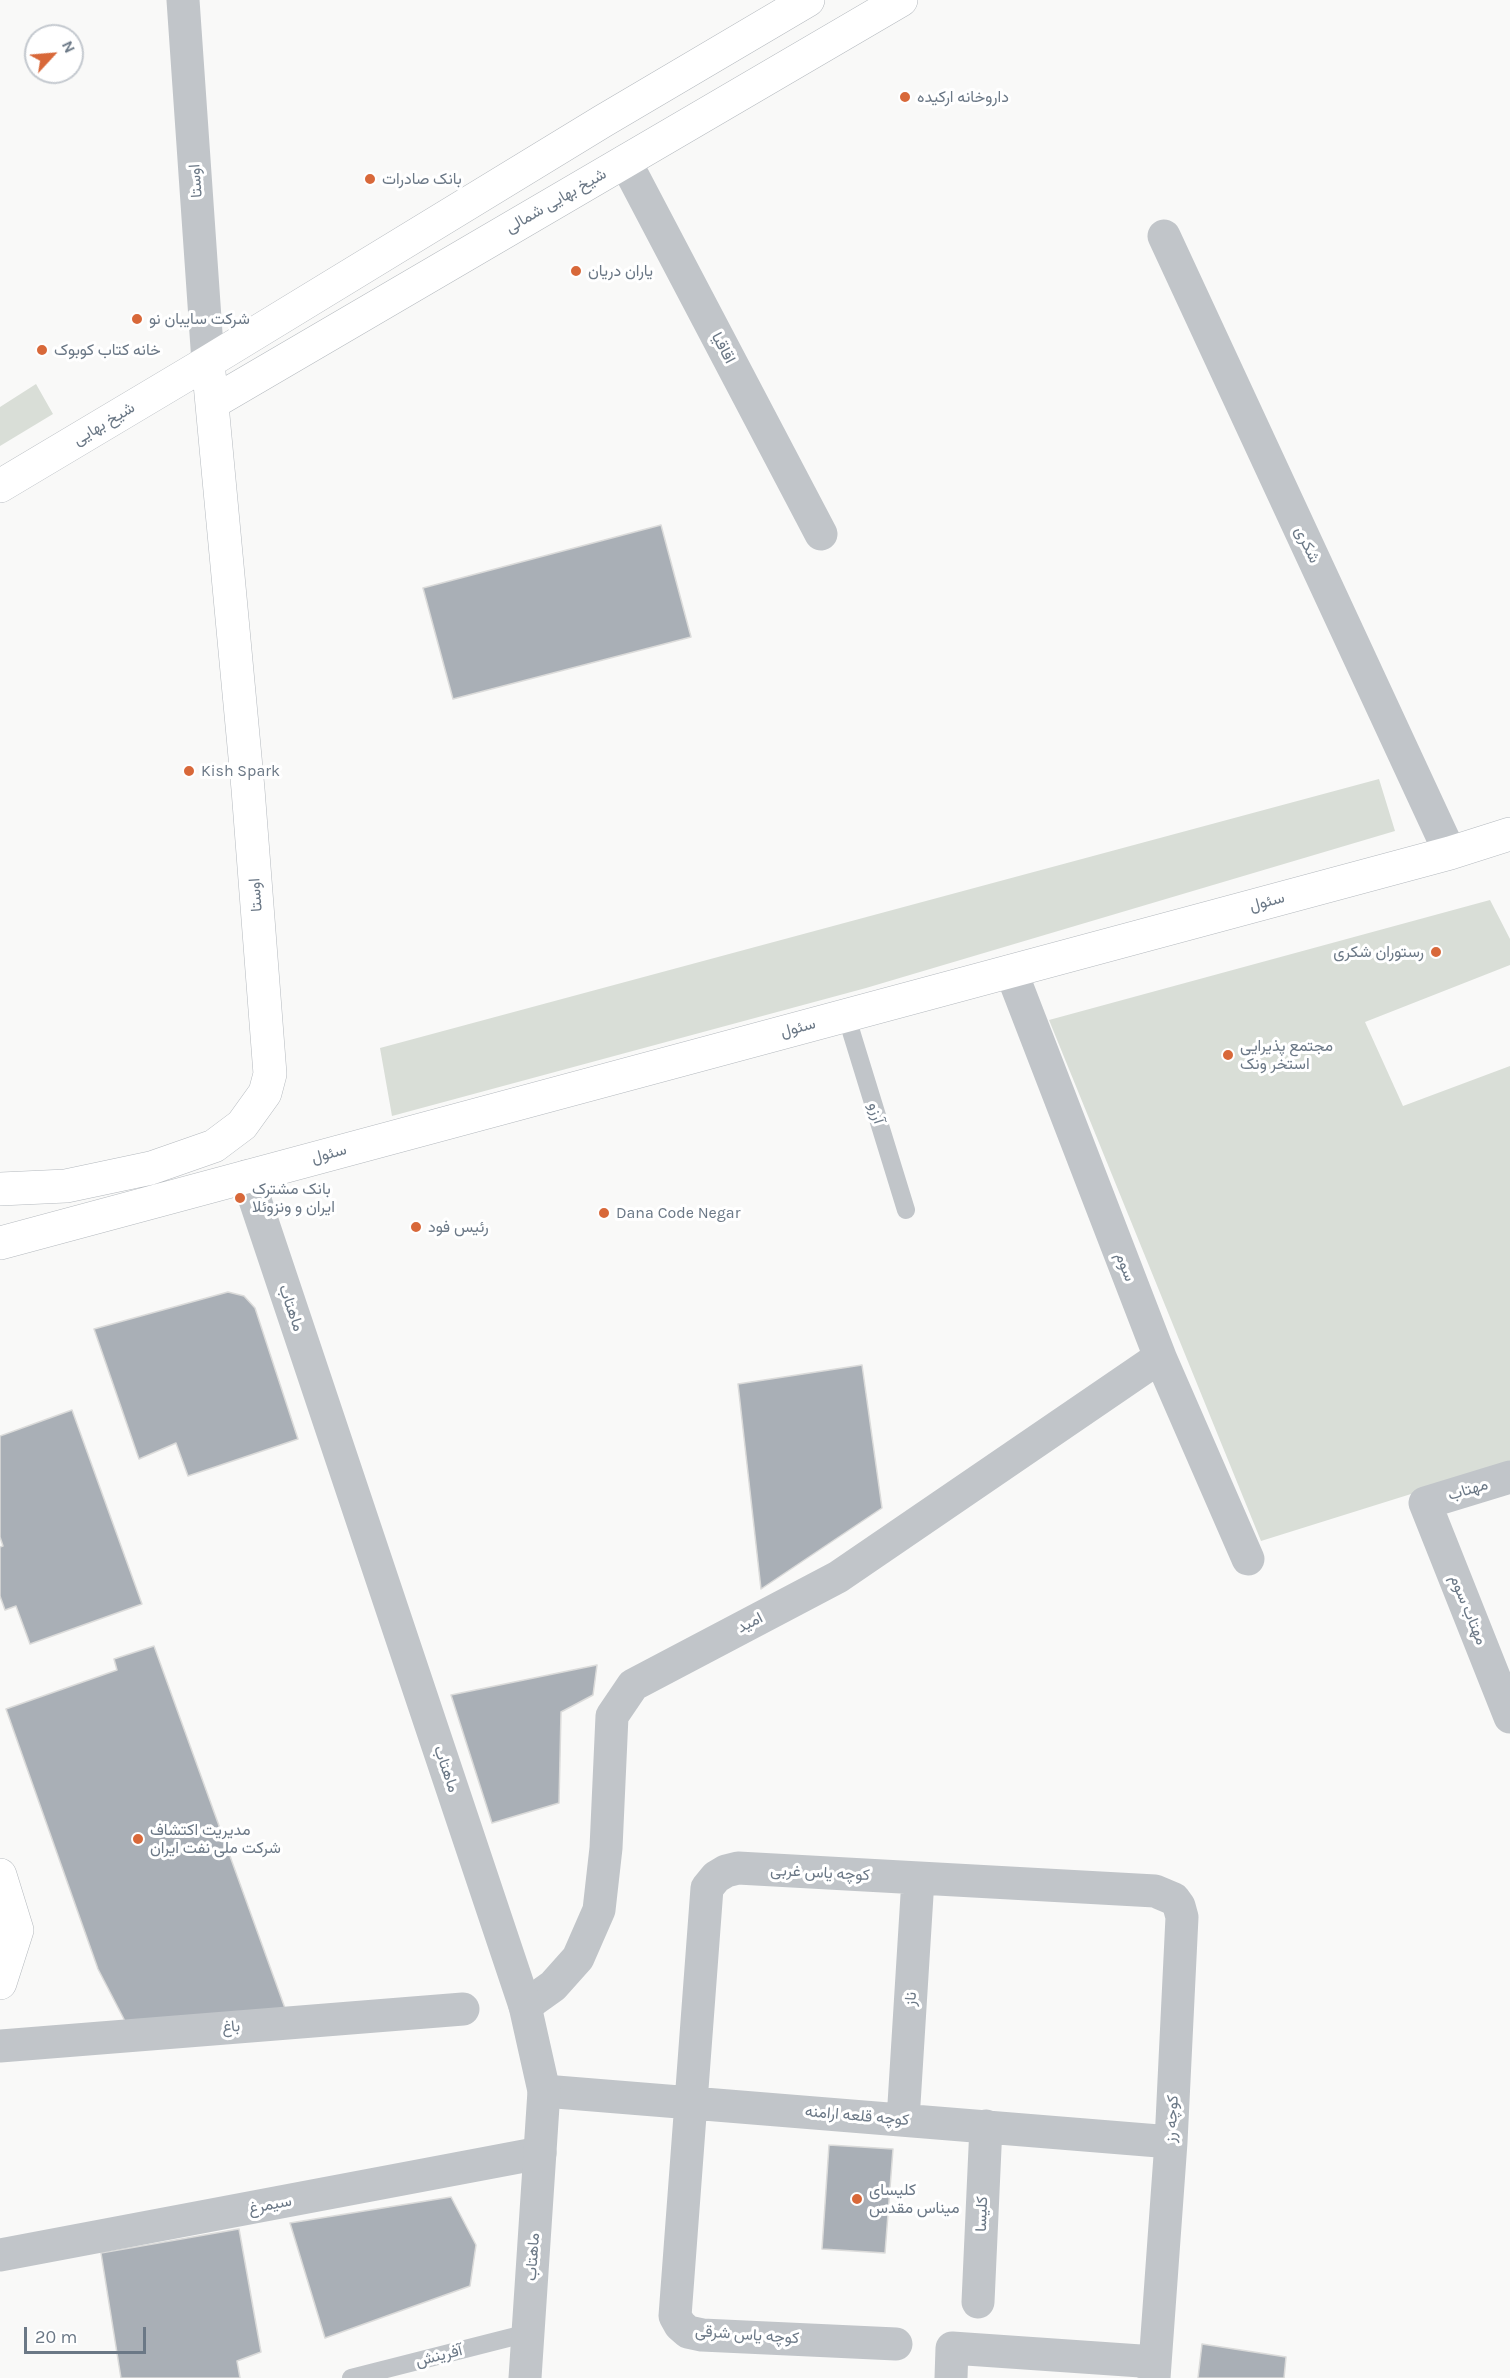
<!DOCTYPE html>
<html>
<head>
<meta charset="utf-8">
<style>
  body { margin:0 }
  #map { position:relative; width:1510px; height:2378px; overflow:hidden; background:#f9f9f8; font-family:Karla,sans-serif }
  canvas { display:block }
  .north { position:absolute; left:24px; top:24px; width:60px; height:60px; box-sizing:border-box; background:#fff; border:2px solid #c4c9cf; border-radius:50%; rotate:64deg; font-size:16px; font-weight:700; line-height:24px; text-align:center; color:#6b7886 }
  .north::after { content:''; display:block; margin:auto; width:21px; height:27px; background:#d86839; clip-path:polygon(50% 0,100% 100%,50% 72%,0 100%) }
  .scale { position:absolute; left:24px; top:2327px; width:122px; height:27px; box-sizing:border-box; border:3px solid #6b7886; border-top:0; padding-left:8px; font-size:18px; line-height:21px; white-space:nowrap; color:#6b7886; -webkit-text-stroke:4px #fff; paint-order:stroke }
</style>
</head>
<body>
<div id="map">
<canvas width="1510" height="2378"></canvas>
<div class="north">N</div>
<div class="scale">20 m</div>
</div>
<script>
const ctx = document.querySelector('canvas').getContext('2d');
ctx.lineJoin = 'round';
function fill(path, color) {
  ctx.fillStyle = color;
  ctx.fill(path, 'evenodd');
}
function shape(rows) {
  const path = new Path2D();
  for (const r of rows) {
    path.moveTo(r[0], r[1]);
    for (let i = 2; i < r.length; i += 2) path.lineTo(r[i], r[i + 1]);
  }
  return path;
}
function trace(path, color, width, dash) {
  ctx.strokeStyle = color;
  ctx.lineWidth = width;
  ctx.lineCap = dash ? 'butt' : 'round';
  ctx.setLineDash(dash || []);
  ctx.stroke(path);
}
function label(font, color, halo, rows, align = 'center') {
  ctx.font = font + ' Karla,Vazirmatn,sans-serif';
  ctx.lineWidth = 6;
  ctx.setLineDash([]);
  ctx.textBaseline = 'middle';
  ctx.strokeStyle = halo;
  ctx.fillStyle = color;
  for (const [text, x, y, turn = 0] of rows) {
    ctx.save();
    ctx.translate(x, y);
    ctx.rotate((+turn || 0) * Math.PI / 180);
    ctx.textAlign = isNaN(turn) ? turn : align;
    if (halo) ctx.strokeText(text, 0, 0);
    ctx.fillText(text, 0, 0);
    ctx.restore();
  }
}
const green = shape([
  [36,384,53,414,0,446,0,407],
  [1379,779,1395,831,866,988,392,1116,380,1048],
  [1490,900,1510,939,1510,965,1365,1022,1403,1106,1510,1066,1510,1463,1261,1541,1049,1020]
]);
const building = shape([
  [661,525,691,637,453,699,423,588,661,525],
  [228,1292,244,1296,255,1308,298,1439,188,1476,176,1443,139,1459,94,1329,228,1292],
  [862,1365,882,1508,761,1589,738,1384,862,1365],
  [72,1410,142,1604,30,1644,16,1606,5,1610,0,1596,0,1547,3,1546,0,1537,0,1436,72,1410],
  [154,1646,286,2011,126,2023,98,1969,6,1709,117,1670,114,1659,154,1646],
  [597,1665,593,1695,561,1712,559,1803,492,1823,451,1695,597,1665],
  [829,2145,893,2149,885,2253,822,2249,829,2145],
  [451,2197,476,2245,470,2286,325,2338,290,2223,451,2197],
  [239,2229,261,2352,237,2361,240,2378,121,2378,101,2253,239,2229],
  [1202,2344,1286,2357,1284,2378,1198,2378,1202,2344]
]);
const service = shape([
  [846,1015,906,1210],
  [351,2378,528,2333]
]);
const minor = shape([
  [625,161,821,534],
  [1164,236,1450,853],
  [1011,971,1160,1357,1248,1559],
  [1510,1477,1425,1503,1510,1717],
  [525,2006,553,1986,578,1958,599,1910,606,1848,612,1716,633,1685,838,1577,1160,1357],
  [0,2046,463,2009],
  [544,2091,1171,2142],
  [903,2120,918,1879],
  [0,2255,540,2153],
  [978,2302,986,2126],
  [896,2344,702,2335,688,2332,680,2325,675,2316,707,1888,716,1877,726,1871,738,1868,1155,1891,1174,1899,1179,1906,1182,1917,1171,2142,1154,2378],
  [951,2378,952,2348,1155,2362]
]);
const tertiary = shape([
  [183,0,208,362],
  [247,1176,525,2006,544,2091,525,2378]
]);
const secondary = shape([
  [212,403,901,0],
  [0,486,208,362,603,121,808,0],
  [0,1189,66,1186,151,1168,214,1146,242,1125,265,1093,270,1074,248,789,208,362],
  [0,1243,1450,853,1510,834],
  [0,1875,17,1930,0,1983]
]);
const markers = [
  [905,97,6,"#d86839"],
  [370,179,6,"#d86839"],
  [576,271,6,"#d86839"],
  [137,319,6,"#d86839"],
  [42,350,6,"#d86839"],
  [189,771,6,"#d86839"],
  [1436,952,6,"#d86839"],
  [1228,1055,6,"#d86839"],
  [240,1198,6,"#d86839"],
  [604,1213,6,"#d86839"],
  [416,1227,6,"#d86839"],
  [138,1839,6,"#d86839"],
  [857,2199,6,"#d86839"]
];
const poiNames = [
  ["داروخانه ارکیده",917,97],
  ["بانک صادرات",382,179],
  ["یاران دریان",588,271],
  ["شرکت سایبان نو",149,319],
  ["خانه کتاب کوبوک",54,350],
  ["Kish Spark",201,771],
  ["رستوران شکری",1424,952,"right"],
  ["مجتمع پذیرایی",1240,1046],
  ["استخر ونک",1240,1064],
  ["بانک مشترک",252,1189],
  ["ایران و ونزوئلا",252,1207],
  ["Dana Code Negar",616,1213],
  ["رئیس فود",428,1227],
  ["مدیریت اکتشاف",150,1830],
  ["شرکت ملی نفت ایران",150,1848],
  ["کلیسای",869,2190],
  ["میناس مقدس",869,2208]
];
const streetNames = [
  ["اوستا",196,181,-94],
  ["شیخ بهایی شمالی",556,201,-30],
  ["اقاقیا",723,348,62],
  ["شیخ بهایی",104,424,-31],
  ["شکری",1307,545,65],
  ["اوستا",256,895,-94],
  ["سئول",1267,902,-15],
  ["سئول",798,1028,-15],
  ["آرزو",876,1113,73],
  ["سئول",329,1154,-15],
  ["سوم",1125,1267,69],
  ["ماهتاب",291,1308,71],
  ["مهتاب",1468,1490,-17],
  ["مهتاب سوم",1468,1610,68],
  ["امید",750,1623,-27],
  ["ماهتاب",446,1769,71],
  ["کوچه یاس غربی",820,1873,3],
  ["ناز",911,1999,-86],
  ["باغ",231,2027,-5],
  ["کوچه قلعه ارامنه",857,2116,5],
  ["کوچه رز",1172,2119,-87],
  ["سیمرغ",270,2205,-11],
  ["کلیسا",982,2214,-88],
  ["ماهتاب",533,2257,-86],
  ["کوچه یاس شرقی",747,2335,4],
  ["آفرینش",439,2356,-14]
];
fill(green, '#d9ded7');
fill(building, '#a9afb6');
trace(building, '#dbdbda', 1.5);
trace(secondary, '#b4b9be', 34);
trace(service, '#c1c5c9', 18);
trace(minor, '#c1c5c9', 33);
trace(tertiary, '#c1c5c9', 33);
trace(secondary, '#fff', 33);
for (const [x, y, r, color] of markers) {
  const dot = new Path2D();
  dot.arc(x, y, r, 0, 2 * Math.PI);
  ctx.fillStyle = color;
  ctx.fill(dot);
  trace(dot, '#fff', 2);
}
label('16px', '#6b7886', '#fff', poiNames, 'left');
label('16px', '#6b7886', '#fff', streetNames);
</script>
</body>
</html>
